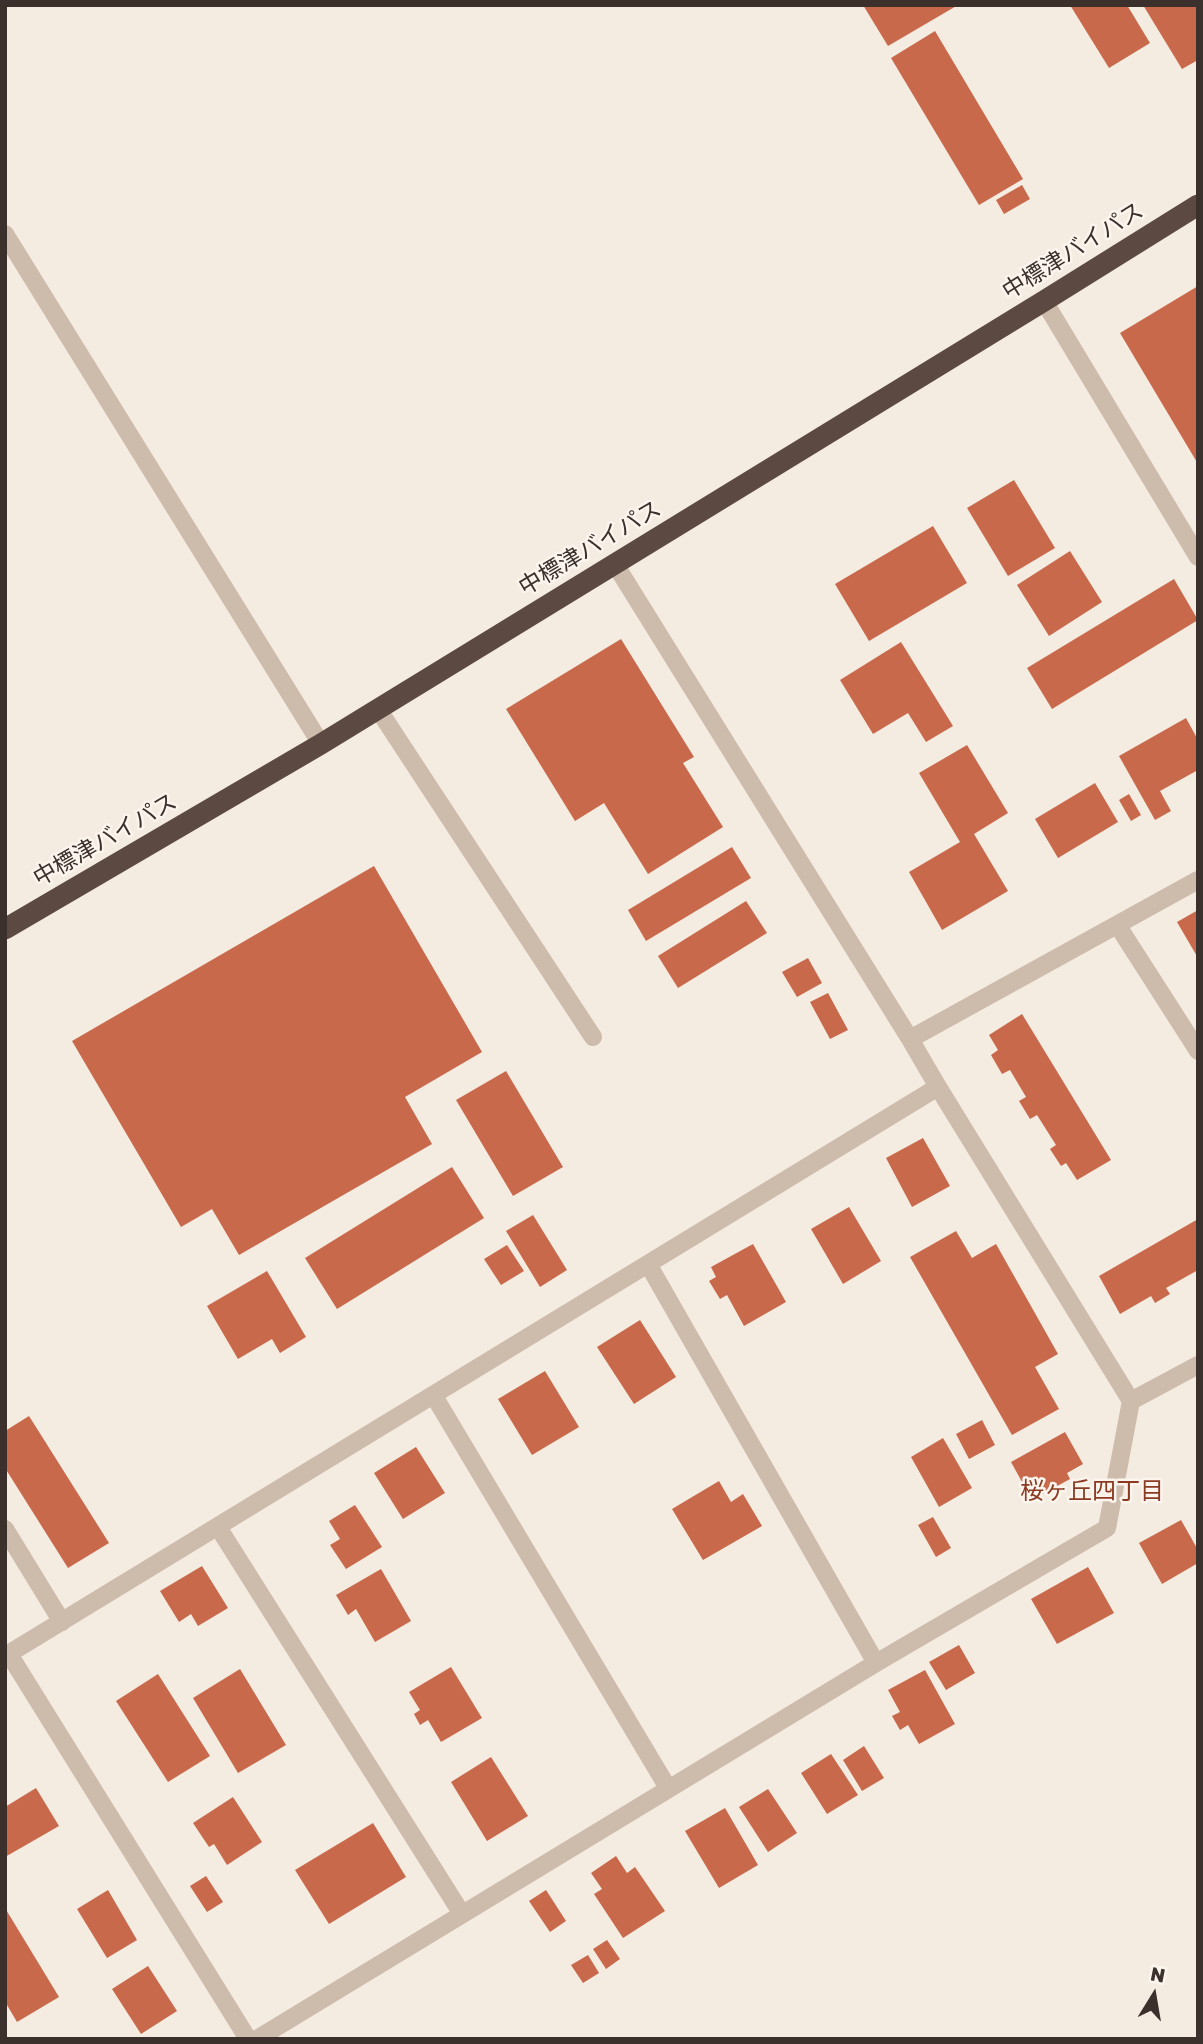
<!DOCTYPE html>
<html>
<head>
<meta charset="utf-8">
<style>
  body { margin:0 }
  #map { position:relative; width:1203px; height:2044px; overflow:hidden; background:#f4ebe1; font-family:"Golos Text",sans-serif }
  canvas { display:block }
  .frame { position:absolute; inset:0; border:7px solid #3b302b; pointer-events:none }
  .north { position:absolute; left:1119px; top:1960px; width:70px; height:70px; -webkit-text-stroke:5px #fbf5ee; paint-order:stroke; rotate:11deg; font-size:19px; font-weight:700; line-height:28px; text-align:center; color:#3b302b }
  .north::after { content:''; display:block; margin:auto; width:24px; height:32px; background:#3b302b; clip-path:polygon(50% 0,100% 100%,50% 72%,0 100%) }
</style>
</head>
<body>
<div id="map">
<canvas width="1203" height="2044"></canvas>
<div class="frame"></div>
<div class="north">N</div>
</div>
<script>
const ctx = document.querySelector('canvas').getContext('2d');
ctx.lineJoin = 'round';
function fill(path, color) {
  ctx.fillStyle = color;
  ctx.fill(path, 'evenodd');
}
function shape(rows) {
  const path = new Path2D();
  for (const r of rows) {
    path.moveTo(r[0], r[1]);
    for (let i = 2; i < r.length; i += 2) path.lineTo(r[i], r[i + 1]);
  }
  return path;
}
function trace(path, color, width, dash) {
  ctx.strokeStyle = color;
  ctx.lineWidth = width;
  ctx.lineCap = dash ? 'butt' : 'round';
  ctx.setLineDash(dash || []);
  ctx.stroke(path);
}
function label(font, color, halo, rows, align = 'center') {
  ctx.font = font + ' "Golos Text","Noto Sans JP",sans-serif';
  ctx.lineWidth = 5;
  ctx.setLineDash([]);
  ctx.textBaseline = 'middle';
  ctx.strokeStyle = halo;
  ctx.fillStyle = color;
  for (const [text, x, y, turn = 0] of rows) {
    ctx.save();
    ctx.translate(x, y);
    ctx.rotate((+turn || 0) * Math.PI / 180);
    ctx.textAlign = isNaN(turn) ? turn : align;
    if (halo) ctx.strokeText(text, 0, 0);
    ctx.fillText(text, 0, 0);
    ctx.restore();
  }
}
const building = shape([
  [863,5,958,5,888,46],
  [1070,5,1127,5,1150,43,1109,68],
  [1143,5,1198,5,1198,60,1182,69],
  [935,31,1023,179,979,205,891,58],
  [1022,185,1030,199,1004,214,996,200],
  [1198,286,1198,464,1120,333],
  [1014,480,1055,548,1008,576,967,508],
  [933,526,967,583,869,641,835,584],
  [1070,551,1102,602,1049,636,1017,585],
  [1174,579,1198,620,1052,709,1027,668],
  [621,639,694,757,683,763,723,827,648,874,604,803,575,821,506,709],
  [901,642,953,726,926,742,908,713,873,734,840,680],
  [1186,718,1198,740,1198,770,1160,791,1171,811,1155,820,1119,756],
  [967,745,1008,813,974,834,1008,891,942,930,909,872,960,842,919,773],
  [1095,783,1118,822,1058,858,1035,819],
  [1129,794,1141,815,1131,821,1119,800],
  [732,847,751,878,646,941,628,910],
  [374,866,482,1052,405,1097,432,1144,239,1255,212,1209,181,1227,72,1041],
  [746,901,767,933,678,988,658,956],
  [1198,910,1198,958,1177,922],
  [808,958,822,983,797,997,782,972],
  [828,993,848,1030,830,1039,810,1002],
  [1022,1014,1111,1160,1077,1180,1066,1163,1061,1166,1050,1149,1056,1145,1037,1115,1030,1119,1019,1101,1026,1097,1010,1070,1002,1074,991,1055,998,1050,989,1035],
  [506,1071,563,1167,513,1196,456,1100],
  [923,1138,950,1186,912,1207,886,1158],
  [452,1167,484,1218,337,1309,305,1258],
  [849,1207,881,1261,843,1284,811,1229],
  [533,1215,567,1270,540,1287,506,1231],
  [1198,1219,1198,1270,1166,1288,1170,1294,1155,1303,1151,1296,1120,1314,1099,1276],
  [956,1231,972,1258,996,1244,1058,1354,1035,1367,1059,1409,1012,1435,910,1257],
  [753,1244,786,1302,744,1326,727,1295,720,1299,709,1281,716,1277,711,1267],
  [507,1245,524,1271,501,1285,484,1259],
  [267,1271,306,1337,280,1353,272,1339,238,1359,207,1306],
  [640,1320,676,1377,634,1404,597,1347],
  [545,1371,579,1427,532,1455,498,1399],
  [29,1416,109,1543,68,1568,5,1468,5,1431],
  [982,1420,995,1445,969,1459,956,1434],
  [1065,1432,1083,1464,1067,1473,1070,1479,1032,1500,1011,1462],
  [943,1438,972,1488,939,1507,911,1457],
  [416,1447,445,1493,403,1519,374,1473],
  [719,1481,731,1502,743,1494,762,1526,703,1560,672,1509],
  [355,1505,382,1547,346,1569,330,1545,340,1539,329,1521],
  [933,1517,951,1548,936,1557,918,1525],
  [1181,1520,1198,1550,1198,1563,1162,1584,1139,1543],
  [202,1566,228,1608,198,1626,191,1614,179,1622,160,1591],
  [1088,1567,1114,1613,1057,1644,1031,1599],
  [381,1569,411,1621,375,1642,356,1609,348,1615,336,1595],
  [959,1645,975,1673,946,1690,929,1662],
  [451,1667,482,1718,441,1742,428,1720,420,1725,414,1714,420,1710,409,1692],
  [240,1669,286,1745,238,1773,193,1698],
  [925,1670,955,1724,919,1744,908,1725,900,1730,892,1716,900,1712,888,1690],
  [158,1674,210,1756,168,1782,116,1701],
  [864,1746,884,1778,862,1791,843,1760],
  [831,1754,858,1795,827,1814,801,1773],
  [491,1757,528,1816,487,1841,451,1782],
  [36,1788,59,1826,5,1857,5,1807],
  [768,1789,797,1833,768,1852,739,1807],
  [233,1797,262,1842,227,1865,214,1844,209,1847,193,1823],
  [725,1808,758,1865,719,1888,685,1831],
  [373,1823,406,1877,329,1924,295,1870],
  [616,1856,627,1873,635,1867,665,1911,623,1938,594,1894,602,1889,591,1873],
  [206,1876,223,1902,207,1912,190,1886],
  [108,1890,137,1940,107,1958,77,1909],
  [546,1890,566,1921,550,1932,529,1901],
  [5,1908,59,1997,17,2022,7,2005,5,2006],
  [607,1940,620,1959,606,1969,593,1949],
  [588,1955,599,1973,583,1983,571,1965],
  [148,1966,177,2011,141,2034,112,1989]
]);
const lane = shape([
  [5,234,321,744],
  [378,709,593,1037],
  [1118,926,1198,1051],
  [5,1529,62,1622]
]);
const street = shape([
  [1044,301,1198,557],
  [615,564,910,1039,938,1087],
  [910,1039,1198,880],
  [434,1396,668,1788],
  [1131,1401,1198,1365],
  [218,1527,462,1914],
  [9,1654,248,2039],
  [5,1656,938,1087,1131,1401,1107,1528,876,1663],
  [257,2039,876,1663,648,1264]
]);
const highway = shape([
  [5,929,321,744,1044,301,1198,205]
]);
const streetNames = [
  ["中標津バイパス",1073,251,-32],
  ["中標津バイパス",590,548,-31],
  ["中標津バイパス",105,840,-30]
];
const neighbourhoodNames = [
  ["桜ヶ丘四丁目",1092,1491]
];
fill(building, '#c8694b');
trace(lane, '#cdbbac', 18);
trace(street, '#cdbbac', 18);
trace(highway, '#5c4a42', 21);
label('23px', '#3b302b', '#fbf5ee', streetNames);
label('24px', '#8c3b22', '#fbf5ee', neighbourhoodNames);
</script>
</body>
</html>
